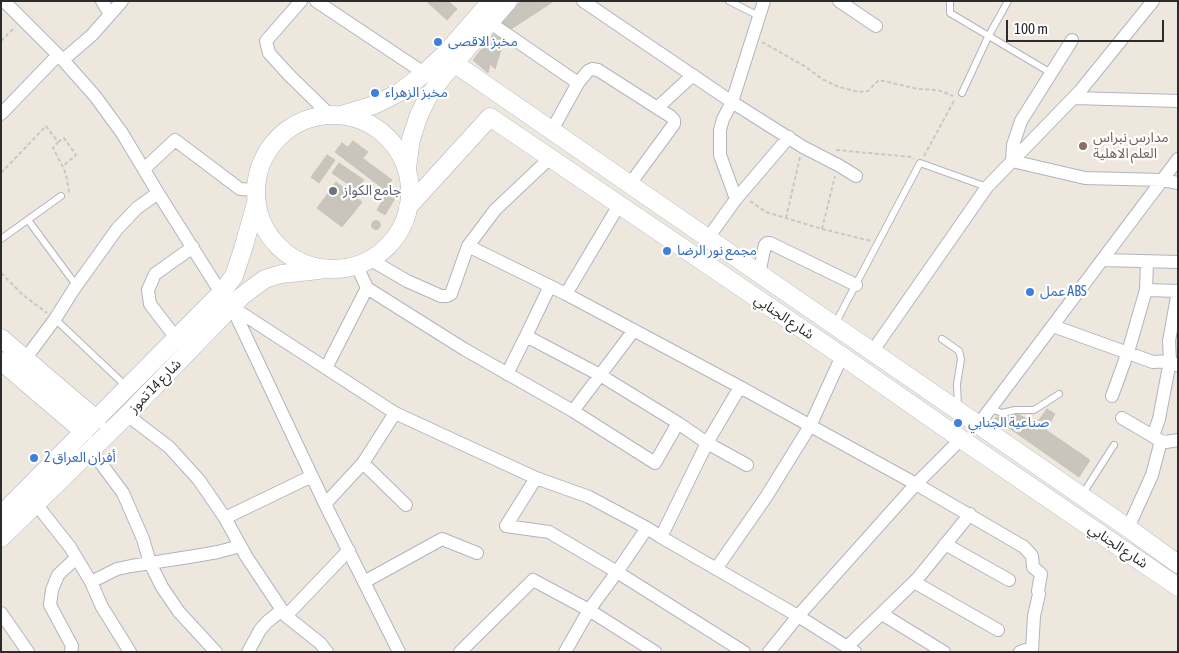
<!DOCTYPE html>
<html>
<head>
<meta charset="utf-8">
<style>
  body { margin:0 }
  #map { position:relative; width:1179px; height:653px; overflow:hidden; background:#eee7dd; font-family:"Asap Condensed",sans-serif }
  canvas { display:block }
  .frame { position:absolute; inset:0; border:2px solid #2c2c2c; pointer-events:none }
  .scale { position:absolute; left:1006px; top:20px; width:158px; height:22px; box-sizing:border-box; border:2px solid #2c2c2c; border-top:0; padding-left:6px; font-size:15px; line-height:18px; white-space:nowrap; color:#2c2c2c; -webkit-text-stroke:4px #fff; paint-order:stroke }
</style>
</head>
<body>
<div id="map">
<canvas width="1179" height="653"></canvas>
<div class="frame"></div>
<div class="scale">100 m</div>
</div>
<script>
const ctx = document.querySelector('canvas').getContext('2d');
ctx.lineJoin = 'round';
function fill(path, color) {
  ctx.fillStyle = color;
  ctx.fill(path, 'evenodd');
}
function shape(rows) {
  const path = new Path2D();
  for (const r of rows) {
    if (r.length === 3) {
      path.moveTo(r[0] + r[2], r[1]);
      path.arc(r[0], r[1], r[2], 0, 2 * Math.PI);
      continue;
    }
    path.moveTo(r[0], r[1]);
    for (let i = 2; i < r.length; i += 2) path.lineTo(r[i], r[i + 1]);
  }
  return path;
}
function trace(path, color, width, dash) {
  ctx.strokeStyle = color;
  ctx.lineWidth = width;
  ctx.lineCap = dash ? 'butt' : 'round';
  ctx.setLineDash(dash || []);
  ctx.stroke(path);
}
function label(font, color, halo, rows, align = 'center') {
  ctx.font = font + ' "Asap Condensed","Noto Sans Arabic",sans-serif';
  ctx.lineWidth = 4.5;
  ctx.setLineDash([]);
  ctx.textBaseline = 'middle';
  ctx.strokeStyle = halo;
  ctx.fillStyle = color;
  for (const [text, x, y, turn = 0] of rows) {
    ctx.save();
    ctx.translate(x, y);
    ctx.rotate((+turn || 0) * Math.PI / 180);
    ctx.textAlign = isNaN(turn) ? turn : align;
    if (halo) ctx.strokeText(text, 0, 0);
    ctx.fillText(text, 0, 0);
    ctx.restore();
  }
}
const building = shape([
  [426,1,448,1,457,9,447,20,426,1],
  [521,1,554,1,508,31,500,24,521,1],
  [493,35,504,40,495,69,490,64,488,73,473,60,493,35],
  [353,141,368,152,363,158,348,147,353,141],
  [342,143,392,180,385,190,335,152,342,143],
  [327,155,335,160,319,183,311,177,327,155],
  [339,163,364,180,360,185,363,187,361,190,356,187,355,189,332,173,339,163],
  [336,182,362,202,355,211,329,192,336,182],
  [377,190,385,196,383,200,375,194,377,190],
  [389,190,397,195,385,215,377,210,389,190],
  [329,192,355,211,342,227,317,208,329,192],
  [376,225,4.5],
  [1047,409,1055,414,1046,430,1090,460,1079,477,995,418,1006,414,1011,418,1016,413,1036,424,1047,409]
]);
const path = shape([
  [1,41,15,27],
  [762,42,806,67,822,79,839,87,859,92,868,91,879,80,918,89,938,90,953,96],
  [58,142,64,138,76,155,63,166],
  [836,150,912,157,914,159],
  [924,156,955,99],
  [1,173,46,126,58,142,53,148,64,169,67,179,69,192,67,193],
  [750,201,766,212,822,229,871,241],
  [786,218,800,157],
  [822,229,835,176],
  [1,273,23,295,47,313]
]);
const lane = shape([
  [729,1,759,16],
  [950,1,950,13,1051,73],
  [962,93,988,37,1008,1],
  [28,220,76,285],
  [1,239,61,196],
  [55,319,127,387],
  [835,324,920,163,987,187],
  [942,339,959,351,961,359,957,384,958,408],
  [991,409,1002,413,1015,410,1034,410,1059,394],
  [1082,495,1114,445]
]);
const street = shape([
  [4,1,63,60,95,96,122,133,158,193,221,293],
  [102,1,110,14],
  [301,1,266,41,269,53,289,75,330,115],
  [316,1,424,73],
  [583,1,732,102,803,147,838,165,856,176],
  [839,1,876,26],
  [489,22,578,83,552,130],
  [1072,40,1021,121,1013,145,1012,161,1085,178,1162,180,1178,183],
  [63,60,92,35,122,1],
  [578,83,588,71,592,69,598,70,670,116,674,120,674,124,630,184],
  [1073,98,1178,101],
  [657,108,693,75],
  [1,114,58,55],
  [144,169,175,140,240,189,256,190],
  [736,199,720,155,720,130,723,119,732,102,764,1],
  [708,238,736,199,789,137],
  [468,246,566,294,740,387,916,484,1024,547,1032,556,1033,567,1041,574,1038,591,1039,594,1034,616,1032,651,1025,650,1020,652],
  [371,260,407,281,441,296,447,296,451,294,468,246,495,210,550,158],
  [1102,260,1178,262],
  [357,266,367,288,464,349,573,411,655,463,678,423],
  [759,274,765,245,767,243,770,243,856,285],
  [1146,290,1178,291],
  [566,294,619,205],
  [232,307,395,413,536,478,589,497,647,528,661,537,798,616,855,652],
  [232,307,325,504,399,652],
  [1053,326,1153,362,1170,361,1176,365],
  [526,336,600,375,678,423,707,443,747,465],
  [176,338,150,304,148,290,155,274,193,247],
  [872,352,987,187,1080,91,1153,1],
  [26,358,55,319,74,289,117,229,137,208,158,193],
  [326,368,367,288],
  [507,374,526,336,550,286],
  [1112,396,1128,352,1146,290,1147,262],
  [573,411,634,330],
  [127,415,169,447,199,480,225,518,246,556,286,616,320,643,327,652],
  [1122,418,1161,441,1166,442,1178,440],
  [978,425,1178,159],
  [1153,436,1159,419,1170,361,1169,341,1178,291],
  [91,450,123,493,143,539,150,563,162,587,179,612,216,652],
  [363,463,406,505],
  [536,478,506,526,549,532,617,572,744,652],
  [36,504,70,547,91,582,102,607,130,652],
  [325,504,363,463,395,413],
  [225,518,312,476],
  [1128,528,1152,475,1161,441],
  [661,537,707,443,740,387],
  [945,544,1009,580],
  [716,569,766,497,810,426,842,356],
  [91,582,117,569,131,566,195,556,218,552,240,546],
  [364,582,442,539,477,553],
  [914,582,998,630],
  [1,613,28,652],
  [882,614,944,652],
  [286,616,349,550],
  [847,647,918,578,970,514],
  [71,652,72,646,50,605,52,590,58,575,76,558],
  [248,652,260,630,267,622,282,610],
  [460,652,533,580,589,610,655,652],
  [565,652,589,610,617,572,647,528],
  [769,652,798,616,916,484,961,439]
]);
const secondary = shape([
  [454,63,1128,528,1178,564],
  [341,115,374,105,400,92,421,76,447,52,491,1],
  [333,192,77],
  [407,168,411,139,419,115,428,97,444,75,508,1],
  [408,207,490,117,842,356,961,439,1178,587],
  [1,338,97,420],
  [1,361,84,432],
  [1,515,221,293,234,276,243,249,256,203],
  [1,538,127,415,241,297,251,289,265,279,281,274,319,270]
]);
const markers = [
  [438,42,5,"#3f7fe0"],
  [375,93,5,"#3f7fe0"],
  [1083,146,5,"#8d6e63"],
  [333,191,5,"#6b7280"],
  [667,251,5,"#3f7fe0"],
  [1030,292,5,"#3f7fe0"],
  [958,423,5,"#3f7fe0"],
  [34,458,5,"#3f7fe0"]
];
const shopNames = [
  ["مخبز الاقصى",448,42],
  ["مخبز الزهراء",385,93],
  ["مجمع نور الرضا",677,251],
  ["عمل ABS",1040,292],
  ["صناعية الجنابي",968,423],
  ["أفران العراق 2",44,458]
];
const educationNames = [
  ["مدارس نبراس",1093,138],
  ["العلم الاهلية",1093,154]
];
const worshipNames = [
  ["جامع الكواز",343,191]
];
const streetNames = [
  ["شارع الجنابي",784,317,34],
  ["شارع 14 تموز",155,386,-46],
  ["شارع الجنابي",1118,546,34]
];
fill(building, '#c9c5bc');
trace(building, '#cac3b6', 1);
trace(lane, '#b1b4c0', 8);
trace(street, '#b1b4c0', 14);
trace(secondary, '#b1b4c0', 19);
trace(path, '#c8c8c8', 2, [4, 2.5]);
trace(lane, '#fff', 6);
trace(street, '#fff', 12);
trace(secondary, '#fff', 18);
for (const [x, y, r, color] of markers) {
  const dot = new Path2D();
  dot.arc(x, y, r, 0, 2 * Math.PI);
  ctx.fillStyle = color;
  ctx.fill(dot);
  trace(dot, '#fff', 2);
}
label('14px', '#366cbe', '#fff', shopNames, 'left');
label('14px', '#785e54', '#fff', educationNames, 'left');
label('14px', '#5b616d', '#fff', worshipNames, 'left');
label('14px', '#2c2c2c', '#fff', streetNames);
</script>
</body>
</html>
